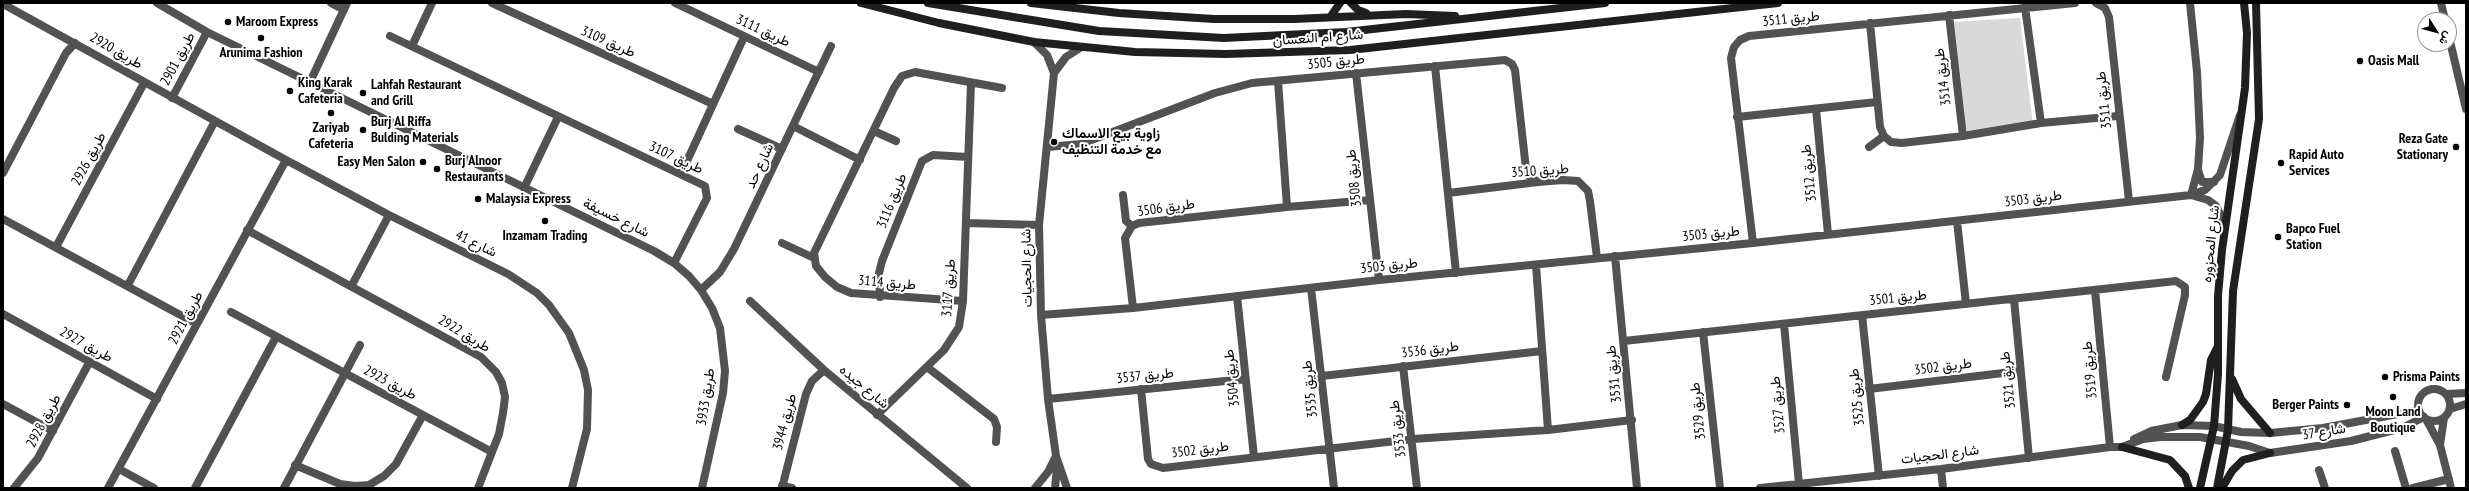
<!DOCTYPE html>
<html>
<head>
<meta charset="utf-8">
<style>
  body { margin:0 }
  #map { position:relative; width:2469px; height:491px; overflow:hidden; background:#fff; font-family:"PT Sans Narrow",Vazirmatn,sans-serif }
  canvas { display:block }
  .frame { position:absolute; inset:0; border:4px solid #000; pointer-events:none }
  .north { position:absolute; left:2417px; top:12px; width:40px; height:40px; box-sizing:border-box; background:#fff; border:1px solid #999; border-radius:50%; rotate:126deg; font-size:11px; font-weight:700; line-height:16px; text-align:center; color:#000 }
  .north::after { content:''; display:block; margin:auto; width:14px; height:18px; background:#000; clip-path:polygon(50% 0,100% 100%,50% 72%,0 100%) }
</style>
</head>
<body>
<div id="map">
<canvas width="2469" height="491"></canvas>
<div class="frame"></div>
<div class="north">ش</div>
</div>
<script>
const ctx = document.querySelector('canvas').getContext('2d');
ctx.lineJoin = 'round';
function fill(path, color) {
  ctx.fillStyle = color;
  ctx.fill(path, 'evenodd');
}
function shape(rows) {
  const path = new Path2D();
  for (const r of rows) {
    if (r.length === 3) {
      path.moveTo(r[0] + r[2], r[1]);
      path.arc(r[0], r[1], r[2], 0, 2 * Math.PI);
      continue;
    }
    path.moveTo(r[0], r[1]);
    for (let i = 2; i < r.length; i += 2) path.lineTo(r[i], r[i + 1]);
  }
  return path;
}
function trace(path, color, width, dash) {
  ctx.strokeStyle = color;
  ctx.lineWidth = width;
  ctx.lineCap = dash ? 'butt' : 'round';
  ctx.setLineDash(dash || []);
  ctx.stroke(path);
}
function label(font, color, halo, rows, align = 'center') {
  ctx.font = font + ' "PT Sans Narrow",Vazirmatn,sans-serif';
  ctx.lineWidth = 4;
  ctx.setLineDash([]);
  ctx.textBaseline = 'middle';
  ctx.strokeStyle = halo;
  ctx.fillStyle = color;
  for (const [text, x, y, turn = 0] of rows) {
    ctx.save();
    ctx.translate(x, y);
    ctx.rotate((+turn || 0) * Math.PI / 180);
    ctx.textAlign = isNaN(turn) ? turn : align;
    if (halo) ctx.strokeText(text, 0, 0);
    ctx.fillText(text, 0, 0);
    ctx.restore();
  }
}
const green = shape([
  [2020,18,2033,125,1967,132,1954,22]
]);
const street = shape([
  [157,3,207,32,654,251,674,263,689,276,701,290,712,308,720,328,725,371,723,393,702,488],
  [331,3,344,10],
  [492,3,713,104],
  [675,3,819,72],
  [2096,3,2105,8,2109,17,2129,201],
  [2190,3,2197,72,2200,138,2198,169,2191,195],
  [2441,3,2445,20],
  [3,4,286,160,389,215,508,274,537,293,549,305,569,333,584,370,588,390,587,429,572,488],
  [2025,7,2041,123],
  [1949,15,1963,136],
  [1870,23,1880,127,1884,136,1891,142,1902,143,1963,136,2041,123,2118,116],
  [390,36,705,186,707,198,674,263],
  [2449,37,2466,109],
  [1034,42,1047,55,1054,73,1039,225,1041,315,1048,399,1056,456,1067,488],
  [412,46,432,3],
  [1435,66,1456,273],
  [1054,73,1066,57,1080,48],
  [1356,73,1379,280],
  [1278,81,1287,207],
  [310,82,347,3],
  [172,98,207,32],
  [1816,109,1828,234],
  [1737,117,1877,102],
  [793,126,860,160],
  [738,129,782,149],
  [874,131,896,141],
  [1048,147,1081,144,1215,93,1252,83,1505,60,1512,64,1515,70,1526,169,1529,176,1538,182],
  [1869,147,1884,136],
  [2198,170,2202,182,2214,182],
  [3,173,66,53,75,43],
  [681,174,744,37],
  [524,188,558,117],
  [1448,193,1538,182,1563,180,1578,181,1588,191,1590,201,1597,258],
  [1123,195,1126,221,1132,226],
  [2191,195,2208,200,2216,206,2225,224],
  [3,219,197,324],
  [1957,221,1966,304],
  [966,223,1039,225],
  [247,230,481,357,496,372,502,383,505,397,503,413,499,434,478,488],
  [782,243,814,258],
  [1753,243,1731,58,1734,47,1740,40,1749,36,2075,3],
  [56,247,144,83],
  [1615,256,1637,488],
  [1536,265,1548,430],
  [128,285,215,121],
  [352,285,389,215],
  [1311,288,1334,488],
  [701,290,720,272,734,249,831,46],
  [2095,290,2110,447],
  [1237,296,1254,457],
  [880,297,879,273,882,261,922,161,933,155,968,157],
  [2014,299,2029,458],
  [750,301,824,370,967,488],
  [963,301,851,293,837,287,825,277,816,266,814,253,894,88,902,76,915,72,1002,88],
  [1133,308,1125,238,1132,226,1139,223,1287,207,1370,200],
  [231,312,492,452],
  [3,314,157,399],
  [1041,315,1133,308,1379,280,1753,243,2191,195,2205,190,2220,175,2240,115],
  [1862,315,1879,476],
  [1784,324,1799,484],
  [1703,332,1720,488],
  [1624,341,2176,281,2185,287,2185,295,2166,377],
  [1403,366,1417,488],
  [927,367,994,419,997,427,996,442],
  [1322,376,1542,351],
  [2434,405,16],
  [1141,389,1148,459,1151,464,1163,468,1413,439,1548,430,1632,420],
  [1869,389,2020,371],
  [2447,394,2466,393],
  [1048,399,1245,379],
  [3,404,53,431],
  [2450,409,2466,404],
  [877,415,944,350,959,327,963,301,971,83],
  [2426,419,2440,445,2451,488],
  [2134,439,2151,431,2182,425,2214,426,2241,432,2270,433,2323,428,2419,410],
  [2440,445,2444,418],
  [2395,451,2406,488],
  [295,465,340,484,355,486,369,485,384,476,396,464,423,415],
  [119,469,154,488],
  [1941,469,1943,488],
  [2319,470,2325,488],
  [782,486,792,488],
  [14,488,38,458,90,361],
  [108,488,286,160],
  [195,488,276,337],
  [284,488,360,345],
  [782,488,806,394,812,381,824,370],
  [1035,488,1048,472,1056,456],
  [1055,488,1057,467],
  [1760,488,1941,469,2110,447,2122,447,2143,439,2160,437,2200,437,2249,446,2270,453,2351,441,2402,428,2424,417],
  [2413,488,2449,479]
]);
const secondary = shape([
  [861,3,939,23,1034,42,1135,52,1226,54,1350,50,1778,3],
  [928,3,1099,31,1224,38,1346,32,1605,3],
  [1031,3,1119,13,1214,19,1294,19,1406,14,1455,16],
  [1351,3,1358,10,1366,13],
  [1331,16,1340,3],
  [2232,379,2241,399,2270,433],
  [2182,425,2190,420,2203,402,2206,394,2211,360,2217,348],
  [2122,447,2170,460,2185,476,2189,488],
  [2200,488,2214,426,2218,374,2218,296,2222,250,2245,88,2247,33,2244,3],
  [2217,488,2228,430,2233,291,2259,119,2256,3],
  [2222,488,2232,471,2243,460,2270,453]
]);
const markers = [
  [228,22,4,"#000"],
  [261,38,4,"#000"],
  [2360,61,4,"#000"],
  [290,91,4,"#000"],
  [363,93,4,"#000"],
  [331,113,4,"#000"],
  [363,130,4,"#000"],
  [1054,142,4,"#000"],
  [2456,147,4,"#000"],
  [423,162,4,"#000"],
  [2281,163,4,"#000"],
  [437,169,4,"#000"],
  [478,199,4,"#000"],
  [545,221,4,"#000"],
  [2278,237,4,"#000"],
  [2385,377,4,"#000"],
  [2393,397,4,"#000"],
  [2347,405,4,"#000"]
];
const streetNames = [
  ["طريق 3511",1791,19,-6],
  ["طريق 3111",763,31,25],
  ["شارع ام النعسان",1318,38,-4],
  ["طريق 3109",608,42,24],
  ["طريق 2920",116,51,30],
  ["طريق 2901",178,59,-62],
  ["طريق 3505",1336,62,-6],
  ["طريق 3514",1943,77,-97],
  ["طريق 3511",2104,100,-96],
  ["طريق 3107",676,158,25],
  ["طريق 2926",89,159,-62],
  ["شارع حد",760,166,-65],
  ["طريق 3510",1540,171,-4],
  ["طريق 3512",1809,173,-96],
  ["طريق 3508",1354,178,-96],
  ["طريق 3503",2033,199,-7],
  ["طريق 3116",892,201,-68],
  ["طريق 3506",1166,208,-8],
  ["شارع خسيفة",616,218,26],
  ["طريق 3503",1711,234,-6],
  ["شارع 41",476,244,26],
  ["شارع المحزوره",2211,244,-84],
  ["طريق 3503",1389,266,-6],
  ["شارع الحجيات",1027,268,-91],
  ["طريق 3114",887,283,5],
  ["طريق 3117",949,288,-86],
  ["طريق 3501",1898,298,-6],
  ["طريق 2921",186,318,-62],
  ["طريق 2922",464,334,31],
  ["طريق 2927",86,345,29],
  ["طريق 3536",1430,350,-7],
  ["طريق 3502",1943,367,-7],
  ["طريق 3519",2090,370,-95],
  ["طريق 3531",1614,374,-96],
  ["طريق 3537",1145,376,-6],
  ["طريق 3504",1232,378,-96],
  ["طريق 3521",2008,380,-96],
  ["طريق 2923",390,383,28],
  ["شارع جيده",864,387,40],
  ["طريق 3535",1310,389,-96],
  ["طريق 3933",706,397,-81],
  ["طريق 3525",1857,397,-96],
  ["طريق 3527",1778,405,-95],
  ["طريق 3529",1698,411,-96],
  ["طريق 2928",44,421,-62],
  ["طريق 3944",785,422,-75],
  ["طريق 3533",1398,429,-97],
  ["شارع 37",2324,432,-9],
  ["طريق 3502",1200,450,-7],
  ["شارع الحجيات",1940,455,-7]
];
const poiNames = [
  ["Maroom Express",236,22],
  ["Arunima Fashion",261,53,"center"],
  ["Oasis Mall",2368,61],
  ["King Karak",298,83],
  ["Cafeteria",298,99],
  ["Lahfah Restaurant",371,85],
  ["and Grill",371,101],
  ["Burj Al Riffa",371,122],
  ["Bulding Materials",371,138],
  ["Zariyab",331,128,"center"],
  ["Cafeteria",331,144,"center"],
  ["زاوية بيع الاسماك",1062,134],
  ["مع خدمة التنظيف",1062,150],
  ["Reza Gate",2448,139,"right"],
  ["Stationary",2448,155,"right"],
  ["Rapid Auto",2289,155],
  ["Services",2289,171],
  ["Burj Alnoor",445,161],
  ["Restaurants",445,177],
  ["Easy Men Salon",415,162,"right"],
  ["Malaysia Express",486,199],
  ["Bapco Fuel",2286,229],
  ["Station",2286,245],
  ["Inzamam Trading",545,236,"center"],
  ["Prisma Paints",2393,377],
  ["Berger Paints",2339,405,"right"],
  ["Moon Land",2393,412,"center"],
  ["Boutique",2393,428,"center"]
];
fill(green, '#d9d9d9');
trace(street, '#525252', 8);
trace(secondary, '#1f1f1f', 8);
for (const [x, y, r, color] of markers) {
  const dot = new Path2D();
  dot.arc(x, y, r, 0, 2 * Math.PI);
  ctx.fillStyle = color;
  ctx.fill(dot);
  trace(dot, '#fff', 1.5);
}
label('14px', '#000', '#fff', streetNames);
label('bold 14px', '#000', '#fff', poiNames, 'left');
</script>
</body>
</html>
